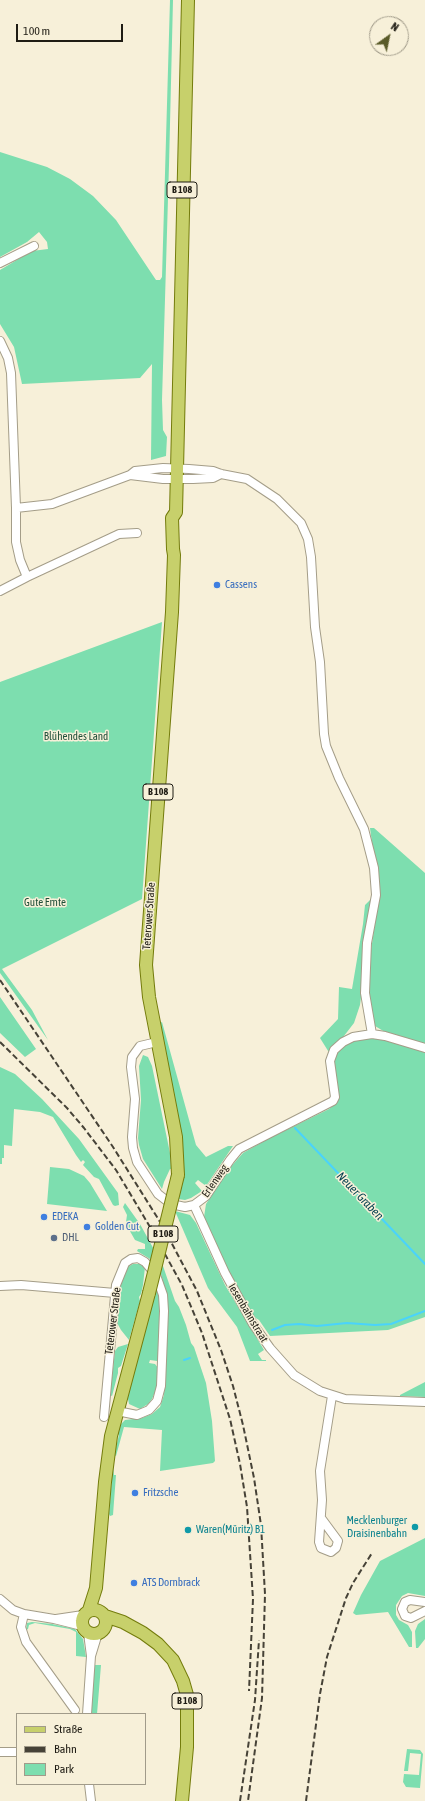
<!DOCTYPE html>
<html>
<head>
<meta charset="utf-8">
<style>
  body { margin:0 }
  #map { position:relative; width:425px; height:1801px; overflow:hidden; background:#f7f0d9; font-family:"Asap Condensed",sans-serif }
  canvas { display:block }
  .legend { position:absolute; left:16px; top:1713px; width:130px; height:72px; box-sizing:border-box; background:#f7f0d9; border:1px solid #a19b8a; margin:0; padding:5px 7px; list-style:none; font-size:12px; color:#1f1c14 }
  .legend li { display:flex; align-items:center; gap:8px; height:20px }
  .legend b { width:20px; border:1px solid #a19b8a }
  .north { position:absolute; left:369px; top:16px; width:40px; height:40px; box-sizing:border-box; background:#f7f0d9; border:1px solid #a19b8a; border-radius:50%; rotate:33deg; font-size:11px; font-weight:700; line-height:16px; text-align:center; color:#1f1c14 }
  .north::after { content:''; display:block; margin:auto; width:14px; height:18px; background:#5a5b29; clip-path:polygon(50% 0,100% 100%,50% 72%,0 100%) }
  .scale { position:absolute; left:16px; top:24px; width:107px; height:18px; box-sizing:border-box; border:2px solid #1f1c14; border-top:0; padding-left:5px; font-size:12px; line-height:14px; white-space:nowrap; color:#1f1c14; -webkit-text-stroke:3px #f7f0d9; paint-order:stroke }
</style>
</head>
<body>
<div id="map">
<canvas width="425" height="1801"></canvas>
<ul class="legend">
<li><b style="height:5px;background:#c7d06b"></b>Straße</li>
<li><b style="height:5px;background:#464237"></b>Bahn</li>
<li><b style="height:11px;background:#7ddeaf"></b>Park</li>
</ul>
<div class="north">N</div>
<div class="scale">100 m</div>
</div>
<script>
const ctx = document.querySelector('canvas').getContext('2d');
ctx.lineJoin = 'round';
function fill(path, color) {
  ctx.fillStyle = color;
  ctx.fill(path, 'evenodd');
}
function shape(rows) {
  const path = new Path2D();
  for (const r of rows) {
    if (r.length === 3) {
      path.moveTo(r[0] + r[2], r[1]);
      path.arc(r[0], r[1], r[2], 0, 2 * Math.PI);
      continue;
    }
    path.moveTo(r[0], r[1]);
    for (let i = 2; i < r.length; i += 2) path.lineTo(r[i], r[i + 1]);
  }
  return path;
}
function trace(path, color, width, dash) {
  ctx.strokeStyle = color;
  ctx.lineWidth = width;
  ctx.lineCap = dash ? 'butt' : 'round';
  ctx.setLineDash(dash || []);
  ctx.stroke(path);
}
function label(font, color, halo, rows, align = 'center') {
  ctx.font = font + ' "Asap Condensed",sans-serif';
  ctx.lineWidth = 3;
  ctx.setLineDash([]);
  ctx.textBaseline = 'middle';
  ctx.strokeStyle = halo;
  ctx.fillStyle = color;
  for (const [text, x, y, turn = 0] of rows) {
    ctx.save();
    ctx.translate(x, y);
    ctx.rotate((+turn || 0) * Math.PI / 180);
    ctx.textAlign = isNaN(turn) ? turn : align;
    if (halo) ctx.strokeText(text, 0, 0);
    ctx.fillText(text, 0, 0);
    ctx.restore();
  }
}
const green = shape([
  [170,0,173,0,169,165,162,400,163,430,167,437,166,456,151,460,152,364,140,378,22,384,14,347,0,324,0,270,32,251,48,249,47,242,39,232,27,242,0,257,0,152,47,167,70,179,93,196,116,220,156,280,160,280,162,277],
  [162,622,142,899,2,969,32,1010,48,1040,0,973,0,682],
  [370,828,374,828,425,873,425,1045,385,1032,375,1026,372,1019,367,993,368,972,379,894],
  [374,896,360,1005,354,1023,330,1054,320,1038,338,1019,339,987,352,989,363,924,365,905],
  [0,997,36,1049,25,1057,0,1033],
  [162,1022,196,1145,206,1157,228,1146,233,1146,206,1186,198,1180,195,1183,202,1191,191,1198,185,1200,178,1199,183,1179,182,1179,168,1063,160,1023],
  [378,1037,425,1052,425,1317,388,1330,270,1336,259,1320,254,1317,228,1271,204,1217,206,1204,228,1170,243,1153,266,1140,329,1109,336,1103,339,1094,334,1075,332,1061,339,1048,355,1040],
  [143,1055,148,1057,152,1066,170,1153,171,1169,170,1169,164,1182,162,1189,143,1159,139,1145,138,1138,141,1100,139,1066],
  [0,1067,15,1074,42,1099,79,1139,118,1193,119,1205,115,1206,113,1205,99,1179,94,1177,83,1165,85,1162,83,1160,81,1162,76,1155,53,1117,40,1112,14,1109,12,1146,4,1145,4,1158,2,1158,2,1164,0,1164],
  [50,1167,69,1169,84,1176,90,1183,107,1211,47,1204],
  [125,1203,140,1224,163,1266,175,1301,179,1307,186,1325,191,1343,194,1347,206,1383,212,1421,215,1461,213,1463,160,1471,162,1430,124,1427,116,1456,114,1455,119,1435,117,1434,120,1425,125,1420,142,1418,152,1414,160,1407,164,1395,167,1311,164,1285,161,1274,150,1259,137,1251,138,1249,145,1249,145,1244,135,1240,127,1226,126,1222,127,1215,123,1207],
  [175,1211,190,1215,196,1223,225,1285,264,1350,258,1354,262,1360,266,1360,266,1361,250,1361,237,1327,208,1288],
  [133,1264,140,1264,145,1267,143,1285,141,1294,139,1297,140,1301,129,1340,121,1330,116,1321,120,1285,126,1268],
  [157,1286,160,1294,162,1311,160,1358,157,1361,150,1360,149,1363,155,1364,159,1369,158,1385,152,1399,148,1404,140,1409,129,1404,127,1394],
  [128,1344,121,1366,118,1368,118,1373,112,1396,110,1395,115,1351,118,1347],
  [425,1382,425,1397,400,1396,400,1395],
  [113,1467,114,1475,116,1475,113,1515,110,1516,109,1514],
  [425,1538,425,1596,408,1593,402,1596,396,1605,396,1615,399,1620,408,1625,412,1632,412,1647,409,1647,388,1612,356,1615,353,1613,361,1595,380,1561],
  [425,1619,425,1639,418,1648,416,1648,415,1631,418,1624],
  [32,1622,52,1624,75,1629,83,1639,86,1657,76,1656,76,1632,70,1629,35,1623,29,1625,28,1629,26,1630,27,1623],
  [93,1665,101,1665,97,1714,90,1713],
  [407,1749,420,1750,423,1754,420,1788,406,1787,403,1782,404,1774,419,1775,421,1754,410,1753,408,1771,404,1771]
]);
const stream = shape([
  [295,1128,425,1264],
  [272,1330,285,1325,299,1324,317,1326,347,1323,375,1325,391,1324,425,1311],
  [184,1360,190,1358]
]);
const street = shape([
  [0,263,34,246],
  [0,341,8,358,11,373,16,508,16,542,20,560,27,577,0,591],
  [130,475,163,479,193,479,213,478,221,474],
  [16,508,52,504,130,475,135,471,163,468,189,469,213,471,221,474,247,479,277,499,301,523,308,539,311,557,315,627,320,662,324,734,326,746,339,778,364,829,374,868,376,895,367,943,365,993,372,1034],
  [27,577,119,534,137,533],
  [157,1042,140,1046,132,1057,131,1067,135,1099,132,1137,133,1148,137,1162,158,1194,171,1204,185,1207,194,1205,206,1196,230,1160,239,1149,333,1101,335,1097,330,1061,334,1050,343,1042,353,1037,372,1034,385,1036,425,1048],
  [194,1205,225,1273,253,1324,270,1348,294,1375,320,1391,345,1399,425,1402],
  [0,1286,21,1285,115,1293],
  [104,1417,116,1285,125,1263,131,1259,138,1258,145,1262,156,1275,163,1295,164,1311,161,1386,157,1401,149,1410,137,1415,117,1411],
  [321,1518,338,1541,336,1548,331,1552,321,1548,319,1542,322,1500,320,1471,332,1396],
  [0,1599,13,1610,24,1614,54,1619,82,1626],
  [425,1602,410,1600,405,1602,402,1609,405,1616,411,1618,425,1611],
  [24,1614,21,1627,26,1642,75,1710],
  [56,1619,83,1615],
  [88,1633,91,1656,98,1633],
  [87,1714,91,1656],
  [0,1752,17,1752],
  [89,1784,91,1801]
]);
const primary = shape([
  [178,1175,176,1137,149,997,146,965,172,612,174,555,173,549,172,518,176,512,188,0],
  [94,1622,12],
  [89,1610,96,1588,105,1482,111,1436,149,1293],
  [105,1616,123,1622,143,1633,158,1644,173,1660,183,1681,187,1695,187,1747,182,1801]
]);
const rail = shape([
  [0,980,113,1147,162,1225,197,1291,221,1350,233,1386,243,1425,254,1478,261,1525,265,1594,262,1698,248,1801],
  [0,1042,67,1108,84,1128,116,1170,150,1227,182,1285,202,1333,230,1419,240,1464,247,1507,253,1599,249,1691],
  [240,1801,255,1700,259,1640],
  [306,1801,320,1694,327,1657,346,1598,353,1583,372,1553]
]);
const primaryBridge = shape([
  [149,1293,178,1175]
]);
const markers = [
  [217,585,4,"#3f7fe0"],
  [44,1217,4,"#3f7fe0"],
  [87,1227,4,"#3f7fe0"],
  [54,1238,4,"#5c6f8a"],
  [135,1493,4,"#3f7fe0"],
  [415,1527,4,"#0f9aa8"],
  [188,1530,4,"#0f9aa8"],
  [134,1583,4,"#3f7fe0"]
];
const shields = [
  [182,190,30],
  [158,792,30],
  [163,1234,30],
  [187,1701,30]
];
const shieldNames = [
  ["B 108",182,190],
  ["B 108",158,792],
  ["B 108",163,1234],
  ["B 108",187,1701]
];
const shopNames = [
  ["Cassens",225,585],
  ["EDEKA",52,1217],
  ["Golden Cut",95,1227],
  ["Fritzsche",143,1493],
  ["ATS Dornbrack",142,1583]
];
const parkNames = [
  ["Blühendes Land",76,737],
  ["Gute Ernte",45,903]
];
const streetNames = [
  ["Teterower Straße",149,916,-86],
  ["Erlenweg",215,1181,-55],
  ["Iesenbahnstraat",248,1313,59],
  ["Teterower Straße",113,1321,-83]
];
const serviceNames = [
  ["DHL",62,1238]
];
const cultureNames = [
  ["Mecklenburger",407,1521],
  ["Draisinenbahn",407,1534],
  ["Waren(Müritz) B1",196,1530,"left"]
];
const waterNames = [
  ["Neuer Graben",360,1196,46]
];
fill(green, '#7ddeaf');
trace(stream, '#4ad3fb', 2);
trace(street, '#a49d88', 10);
trace(primary, '#747c0c', 14);
trace(street, '#fff', 8);
trace(primary, '#c7d06b', 12);
trace(rail, '#464237', 2, [6, 3]);
trace(primaryBridge, '#747c0c', 14, []);
trace(primaryBridge, '#c7d06b', 12);
for (const [x, y, r, color] of markers) {
  const dot = new Path2D();
  dot.arc(x, y, r, 0, 2 * Math.PI);
  ctx.fillStyle = color;
  ctx.fill(dot);
  trace(dot, '#f7f0d9', 1.5);
}
for (const [x, y, w] of shields) {
  const box = new Path2D();
  box.roundRect(x - w / 2, y - 8, w, 16, 3);
  ctx.fillStyle = '#f7f0d9';
  ctx.fill(box);
  trace(box, '#1f1c14', 1);
}
label('bold 10px', '#1f1c14', null, shieldNames);
label('11px', '#366cbe', '#f7f0d9', shopNames, 'left');
label('11px', '#204f39', '#f7f0d9', parkNames);
label('11px', '#1f1c14', '#f7f0d9', streetNames);
label('11px', '#4e5e75', '#f7f0d9', serviceNames, 'left');
label('11px', '#0d838f', '#f7f0d9', cultureNames, 'right');
label('italic 12px', '#003e4e', '#f7f0d9', waterNames);
</script>
</body>
</html>
